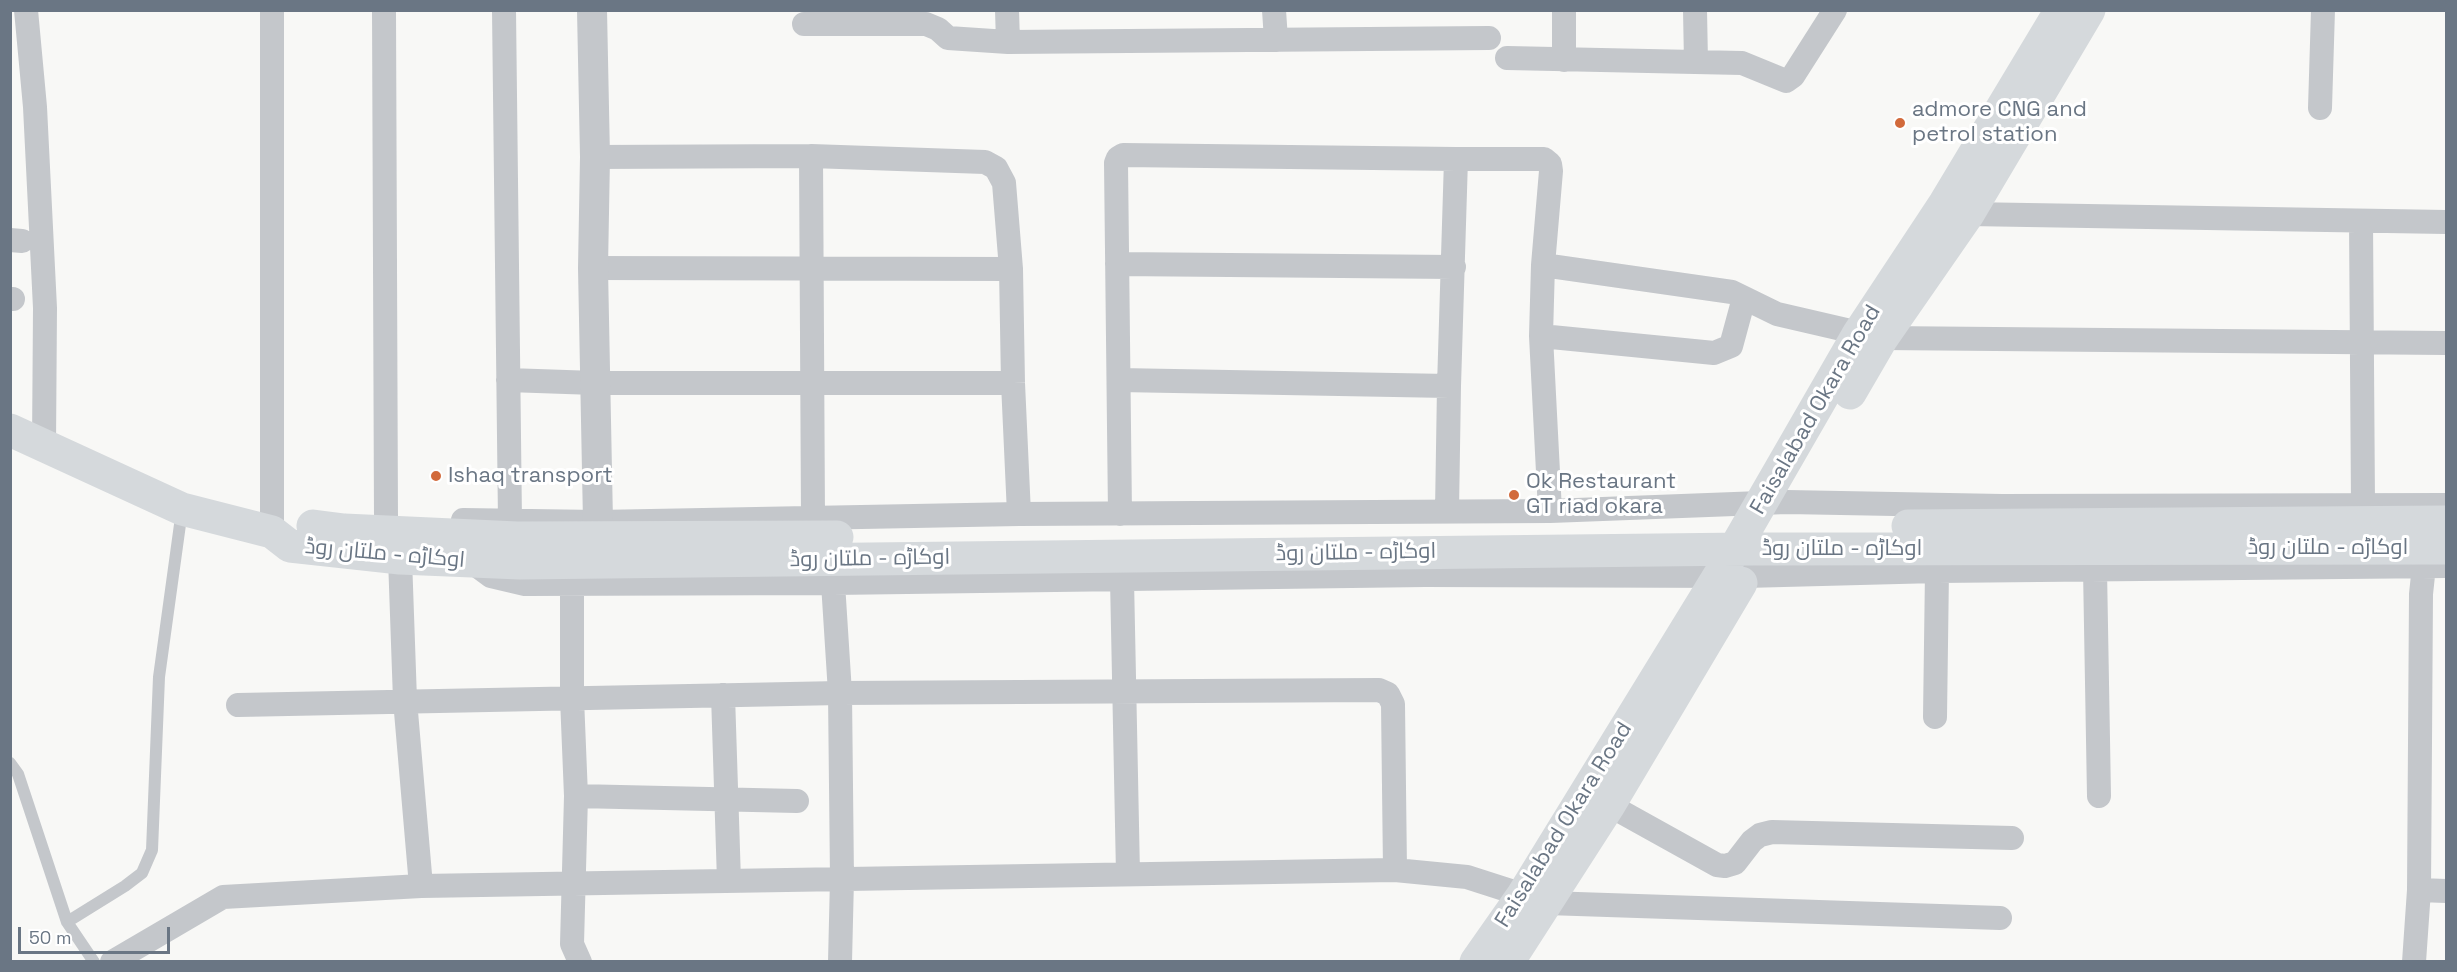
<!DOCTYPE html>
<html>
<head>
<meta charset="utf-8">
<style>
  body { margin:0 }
  #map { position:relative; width:2457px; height:972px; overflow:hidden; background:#f8f8f6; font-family:"Space Grotesk",sans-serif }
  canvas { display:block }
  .frame { position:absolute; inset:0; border:12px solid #6a7684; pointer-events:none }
  .scale { position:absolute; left:18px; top:927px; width:152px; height:27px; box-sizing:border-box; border:3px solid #6a7684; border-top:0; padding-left:8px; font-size:18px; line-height:21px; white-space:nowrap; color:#6a7684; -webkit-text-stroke:4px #fff; paint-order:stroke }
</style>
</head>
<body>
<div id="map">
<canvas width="2457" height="972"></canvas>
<div class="frame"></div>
<div class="scale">50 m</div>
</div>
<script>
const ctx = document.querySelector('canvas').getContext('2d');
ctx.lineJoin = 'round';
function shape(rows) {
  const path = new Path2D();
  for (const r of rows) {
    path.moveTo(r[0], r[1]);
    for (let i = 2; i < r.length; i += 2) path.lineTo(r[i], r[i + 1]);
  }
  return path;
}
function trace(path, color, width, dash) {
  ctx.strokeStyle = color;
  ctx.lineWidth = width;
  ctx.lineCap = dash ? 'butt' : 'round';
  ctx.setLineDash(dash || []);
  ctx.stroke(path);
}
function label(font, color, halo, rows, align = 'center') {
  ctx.font = font + ' "Space Grotesk",Cairo,sans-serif';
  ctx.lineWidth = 6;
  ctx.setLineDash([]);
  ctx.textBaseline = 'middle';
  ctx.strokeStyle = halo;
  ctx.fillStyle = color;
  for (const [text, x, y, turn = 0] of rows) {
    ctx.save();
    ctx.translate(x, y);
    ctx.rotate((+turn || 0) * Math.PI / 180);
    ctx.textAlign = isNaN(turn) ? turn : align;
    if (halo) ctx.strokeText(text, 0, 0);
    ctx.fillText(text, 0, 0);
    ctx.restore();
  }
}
const service = shape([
  [10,763,18,774,67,922,94,962],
  [67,922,125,886,142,873,152,850,159,677,182,510]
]);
const minor = shape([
  [26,10,35,107,45,308,44,445],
  [384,10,386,520],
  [504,10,510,521],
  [1007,10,1008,42],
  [1274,10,1276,40],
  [1695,10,1696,62],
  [804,24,926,24,938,29,948,38,1008,42,1489,38],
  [1507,58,1742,63,1786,81,1793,76,1835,10],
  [1564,60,1564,10],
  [2320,108,2323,10],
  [811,156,813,518],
  [595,157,811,156,985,162,996,168,1004,183,1011,269,1013,383,1019,514],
  [1968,214,2446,222],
  [2361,221,2363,504],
  [10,240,22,241],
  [1117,264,1454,267],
  [1543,265,1732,292,1777,314,1859,333],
  [593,268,1011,269],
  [10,299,13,299],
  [1541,336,1714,353,1731,346,1744,298],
  [1882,338,2446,343],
  [508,380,595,383,1013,383],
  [1119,380,1449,386,1447,511],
  [1449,386,1456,159,1544,159,1550,164,1551,171,1543,265,1541,336,1550,511],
  [1120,514,1116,163,1118,158,1123,155,1456,159],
  [463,520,598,522,1019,514,1550,511,1787,502,2002,506,2446,505],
  [272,532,272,10],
  [400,558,405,700,421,886],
  [472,562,491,576,525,584,833,583,1425,575,1745,576,1937,571,2446,566],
  [2095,569,2099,796],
  [1122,579,1128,874],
  [833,583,840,693,842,879,840,962],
  [572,584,572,698,576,796,572,944,580,962],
  [723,695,729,881],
  [238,705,840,693,1379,690,1388,694,1393,704,1395,870],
  [1935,717,1937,571],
  [576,796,797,801],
  [1609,805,1717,865,1725,866,1735,863,1752,841,1760,835,1772,832,2012,838],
  [2419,890,2446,891],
  [1547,903,2000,918],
  [112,962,223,897,421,886,1395,870,1467,877,1523,895],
  [2414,962,2419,890,2421,594,2424,566]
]);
const tertiary = shape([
  [592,10,595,157,593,268,598,522]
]);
const primary = shape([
  [1850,393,1882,338,1968,214,2089,10],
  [10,430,182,509,272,532,290,546,400,558,520,563,1745,549,2446,548],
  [313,526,344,530,517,538,837,537],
  [1908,526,2446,522],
  [1476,962,1523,895,1719,576,1859,333,1945,203,2061,10],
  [1508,962,1609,805,1741,583]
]);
const markers = [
  [1900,123,6,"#d26a3b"],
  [436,476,6,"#d26a3b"],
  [1514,495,6,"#d26a3b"]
];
const poiNames = [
  ["admore CNG and",1912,110],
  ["petrol station",1912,135],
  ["Ishaq transport",448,476],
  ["Ok Restaurant",1526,482],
  ["GT riad okara",1526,507]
];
const streetNames = [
  ["Faisalabad Okara Road",1816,410,-60],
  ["اوکاڑہ - ملتان روڈ",2328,548],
  ["اوکاڑہ - ملتان روڈ",1842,549],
  ["اوکاڑہ - ملتان روڈ",1356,553,-1],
  ["اوکاڑہ - ملتان روڈ",385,554,5],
  ["اوکاڑہ - ملتان روڈ",870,559,-1],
  ["Faisalabad Okara Road",1564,825,-58]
];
trace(service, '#c4c7cb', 12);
trace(minor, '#c4c7cb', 24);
trace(tertiary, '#c4c7cb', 30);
trace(primary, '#d5d9dc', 33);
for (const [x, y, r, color] of markers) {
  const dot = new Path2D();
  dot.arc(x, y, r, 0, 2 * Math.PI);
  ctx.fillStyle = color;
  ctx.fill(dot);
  trace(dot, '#fff', 2);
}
label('22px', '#6a7684', '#fff', poiNames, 'left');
label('22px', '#6a7684', '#fff', streetNames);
</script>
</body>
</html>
